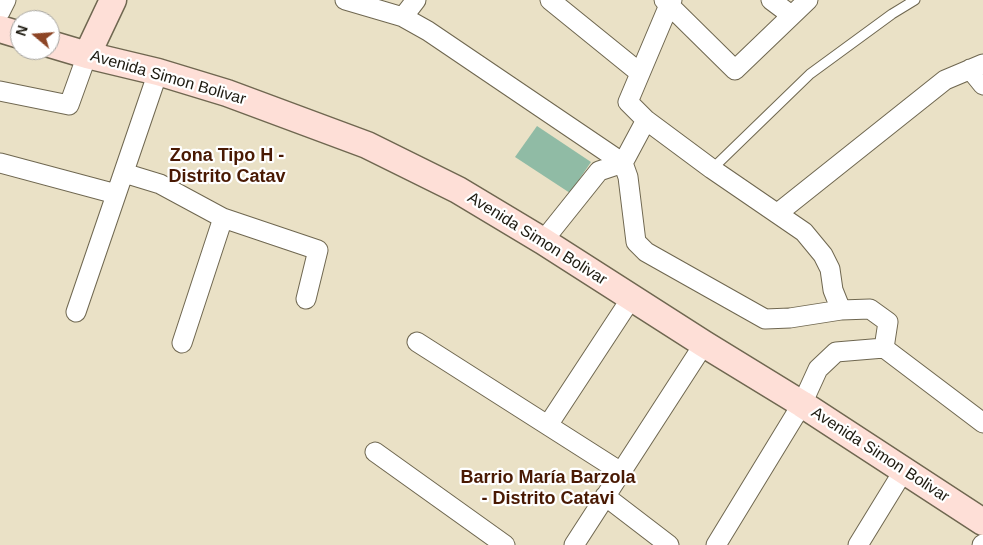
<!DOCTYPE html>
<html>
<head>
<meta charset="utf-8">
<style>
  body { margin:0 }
  #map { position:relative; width:983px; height:545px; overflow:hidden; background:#eae1c6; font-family:Helvetica,sans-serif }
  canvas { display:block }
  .north { position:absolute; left:10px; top:10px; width:50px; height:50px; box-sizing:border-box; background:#fff; border:1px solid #a5a39f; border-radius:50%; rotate:288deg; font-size:14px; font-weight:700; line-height:20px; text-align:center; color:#1d1a10 }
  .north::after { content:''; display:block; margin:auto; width:18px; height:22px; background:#8d4525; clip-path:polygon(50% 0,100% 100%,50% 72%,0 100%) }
</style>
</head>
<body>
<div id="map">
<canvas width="983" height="545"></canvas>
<div class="north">N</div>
</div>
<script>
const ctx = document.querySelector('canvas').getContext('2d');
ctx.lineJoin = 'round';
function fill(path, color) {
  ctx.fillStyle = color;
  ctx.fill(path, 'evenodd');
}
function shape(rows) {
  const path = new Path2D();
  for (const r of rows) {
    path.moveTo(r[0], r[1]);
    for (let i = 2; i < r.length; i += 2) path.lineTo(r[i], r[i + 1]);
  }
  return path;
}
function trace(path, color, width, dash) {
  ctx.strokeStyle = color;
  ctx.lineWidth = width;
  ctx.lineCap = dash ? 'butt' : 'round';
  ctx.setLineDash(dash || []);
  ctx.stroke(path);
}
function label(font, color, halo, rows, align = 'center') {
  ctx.font = font + ' Helvetica,sans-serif';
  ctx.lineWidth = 4.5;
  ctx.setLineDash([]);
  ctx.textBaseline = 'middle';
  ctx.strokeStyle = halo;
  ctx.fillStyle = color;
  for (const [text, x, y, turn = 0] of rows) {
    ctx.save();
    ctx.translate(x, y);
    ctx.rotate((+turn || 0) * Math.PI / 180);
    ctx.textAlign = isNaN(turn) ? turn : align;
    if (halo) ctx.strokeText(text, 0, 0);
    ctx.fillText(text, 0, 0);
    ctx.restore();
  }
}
const green = shape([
  [537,126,591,162,570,193,515,157]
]);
const lane = shape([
  [712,169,810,74,892,14,915,0]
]);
const street = shape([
  [345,0,403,17,428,31,623,163,628,177,636,242,646,252,765,319,790,318,841,310,870,309,888,322,884,348],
  [550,0,640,73],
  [664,0,735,70,808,0],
  [672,0,669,5,628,102,646,120,712,169,804,232,823,255,830,269,833,290,841,310],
  [771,0,791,15],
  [0,12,6,0],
  [403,17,416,0],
  [970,69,983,85],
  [0,91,69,105,87,55],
  [0,163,116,194],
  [124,173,160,184,223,218,318,250,306,299],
  [778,213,945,80,983,64],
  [543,241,599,171,623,163,646,120],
  [76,312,158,72],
  [417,342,621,472],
  [182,343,223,218],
  [548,425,632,297],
  [375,452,505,545],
  [605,496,669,545],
  [574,545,704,344],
  [716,545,802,404,818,369,836,352,884,348,983,423],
  [858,545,904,470],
  [982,545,983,544]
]);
const secondary = shape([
  [0,29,20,35],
  [50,44,87,55,158,72,227,93,367,145,458,190,543,241,704,344,802,404,983,522],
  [87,55,113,0]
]);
const streetNames = [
  ["Avenida Simon Bolivar",168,78,16],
  ["Avenida Simon Bolivar",537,239,32],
  ["Avenida Simon Bolivar",880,455,33]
];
const neighbourhoodNames = [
  ["Zona Tipo H -",227,156],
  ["Distrito Catav",227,177],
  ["Barrio María Barzola",548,478],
  ["- Distrito Catavi",548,499]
];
fill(green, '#90bba5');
trace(lane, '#6f6750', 11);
trace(street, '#6f6750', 21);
trace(secondary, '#6f6750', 29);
trace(lane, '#fff', 9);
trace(street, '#fff', 19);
trace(secondary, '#fedfd7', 26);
label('16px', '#1d1a10', '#fff', streetNames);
label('bold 18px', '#491903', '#fff', neighbourhoodNames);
</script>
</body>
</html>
